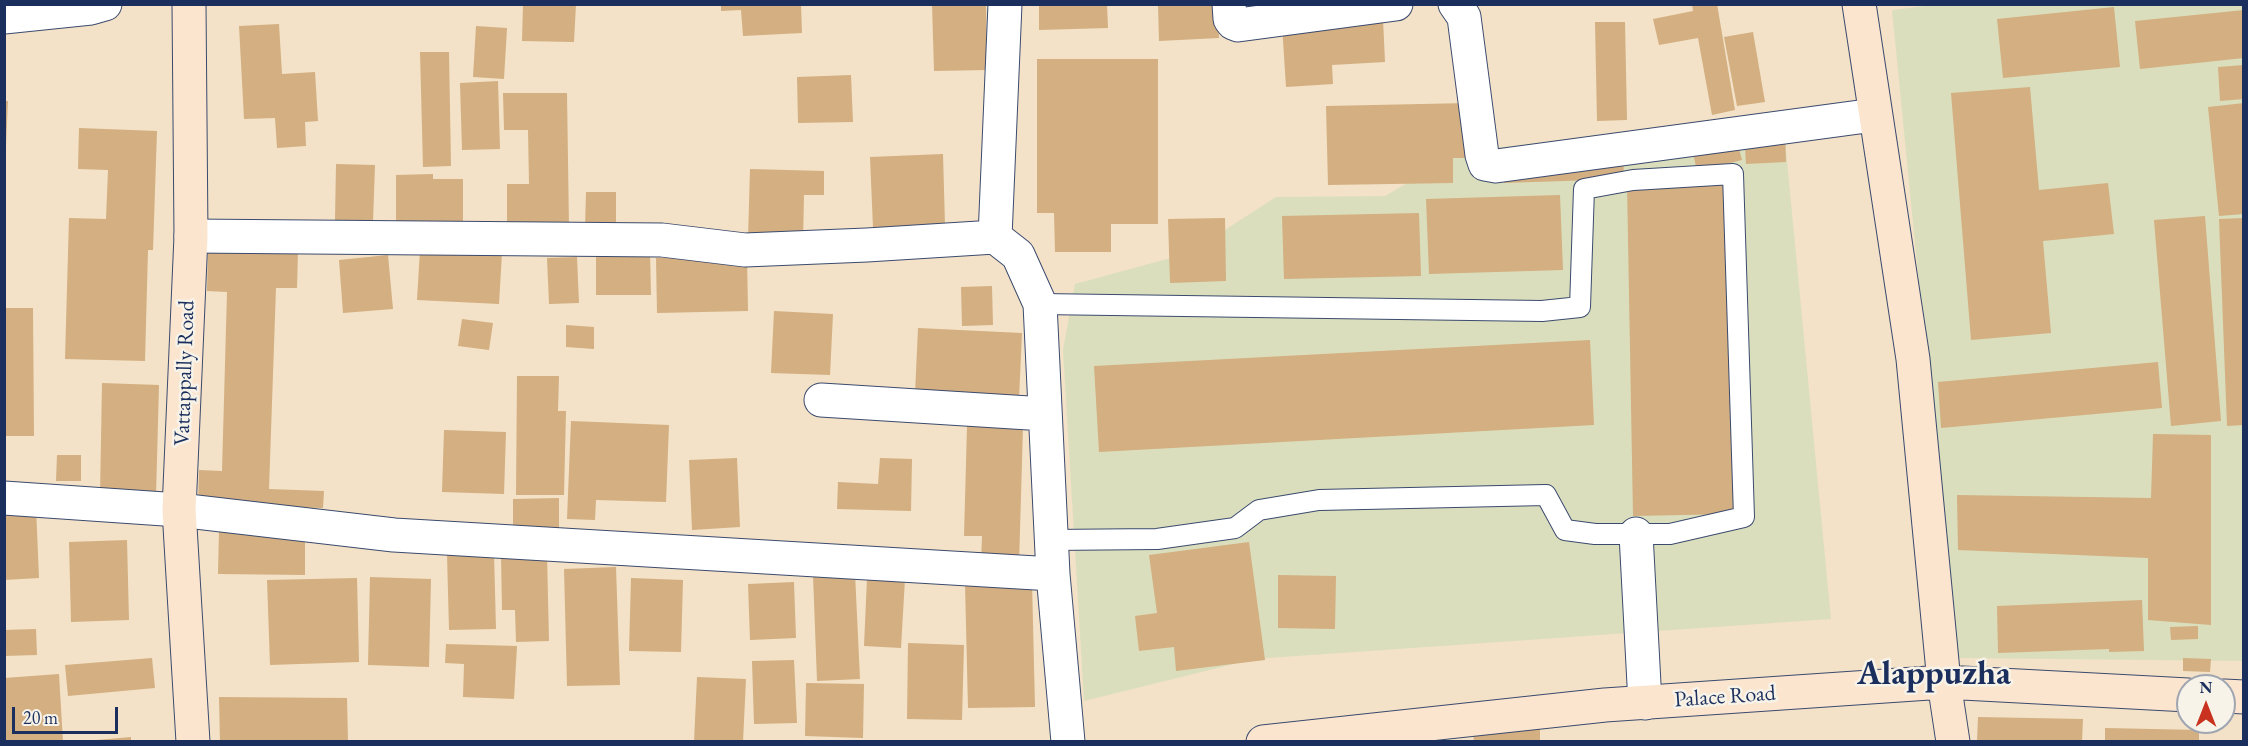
<!DOCTYPE html>
<html>
<head>
<meta charset="utf-8">
<style>
  body { margin:0 }
  #map { position:relative; width:2248px; height:746px; overflow:hidden; background:#f3e2c7; font-family:"EB Garamond",serif }
  canvas { display:block }
  .frame { position:absolute; inset:0; border:6px solid #1b2f5e; pointer-events:none }
  .north { position:absolute; left:2176px; top:674px; width:60px; height:60px; box-sizing:border-box; background:#f7f3e8; border:2px solid #9fa5b1; border-radius:50%; rotate:0deg; font-size:16px; font-weight:700; line-height:24px; text-align:center; color:#1b2f5e }
  .north::after { content:''; display:block; margin:auto; width:21px; height:27px; background:#c8321e; clip-path:polygon(50% 0,100% 100%,50% 72%,0 100%) }
  .scale { position:absolute; left:12px; top:707px; width:106px; height:27px; box-sizing:border-box; border:3px solid #1b2f5e; border-top:0; padding-left:8px; font-size:18px; line-height:21px; white-space:nowrap; color:#1b2f5e; -webkit-text-stroke:4px #f7f3e8; paint-order:stroke }
</style>
</head>
<body>
<div id="map">
<canvas width="2248" height="746"></canvas>
<div class="frame"></div>
<div class="north">N</div>
<div class="scale">20 m</div>
</div>
<script>
const ctx = document.querySelector('canvas').getContext('2d');
ctx.lineJoin = 'round';
function fill(path, color) {
  ctx.fillStyle = color;
  ctx.fill(path, 'evenodd');
}
function shape(rows) {
  const path = new Path2D();
  for (const r of rows) {
    path.moveTo(r[0], r[1]);
    for (let i = 2; i < r.length; i += 2) path.lineTo(r[i], r[i + 1]);
  }
  return path;
}
function trace(path, color, width, dash) {
  ctx.strokeStyle = color;
  ctx.lineWidth = width;
  ctx.lineCap = dash ? 'butt' : 'round';
  ctx.setLineDash(dash || []);
  ctx.stroke(path);
}
function label(font, color, halo, rows, align = 'center') {
  ctx.font = font + ' "EB Garamond",serif';
  ctx.lineWidth = 5;
  ctx.setLineDash([]);
  ctx.textBaseline = 'middle';
  ctx.strokeStyle = halo;
  ctx.fillStyle = color;
  for (const [text, x, y, turn = 0] of rows) {
    ctx.save();
    ctx.translate(x, y);
    ctx.rotate((+turn || 0) * Math.PI / 180);
    ctx.textAlign = isNaN(turn) ? turn : align;
    if (halo) ctx.strokeText(text, 0, 0);
    ctx.fillText(text, 0, 0);
    ctx.restore();
  }
}
const built = shape([
  [1942,4,2243,5,2243,661,1956,658,1892,10],
  [1783,119,1831,619,1254,659,1084,701,1063,350,1075,284,1189,253,1276,197,1385,196,1462,151]
]);
const building = shape([
  [523,4,576,4,574,42,522,41],
  [721,4,801,4,802,33,743,36,741,10,721,11],
  [932,4,986,4,987,70,934,71],
  [1039,4,1107,4,1108,28,1039,30],
  [1158,4,1217,4,1219,38,1159,41],
  [1692,4,1717,4,1735,110,1712,115,1698,38,1659,45,1653,19,1693,11],
  [2114,7,2120,67,2003,78,1997,19],
  [2244,10,2244,58,2140,69,2135,21],
  [1383,19,1385,62,1332,65,1333,84,1286,87,1282,25],
  [1595,22,1625,22,1627,120,1597,121],
  [279,24,282,74,315,72,318,121,305,122,306,146,277,148,275,118,244,119,239,26],
  [476,26,507,28,504,79,473,77],
  [1753,32,1765,102,1737,106,1724,37],
  [420,52,449,52,451,166,423,167],
  [1037,59,1158,59,1158,224,1111,224,1111,252,1055,252,1054,213,1037,213],
  [2244,65,2244,99,2220,101,2218,67],
  [851,75,853,122,798,123,797,77],
  [498,81,500,149,462,150,460,83],
  [2030,87,2039,190,2108,183,2114,234,2043,241,2051,333,1971,340,1951,93],
  [503,93,567,93,569,228,507,229,507,184,529,184,528,130,504,130],
  [4,101,8,101,6,146,4,146],
  [1469,103,1470,158,1453,158,1453,183,1328,185,1326,106],
  [2244,103,2244,214,2219,216,2208,107],
  [79,128,157,131,153,250,148,250,145,361,65,359,69,218,106,219,108,170,78,169],
  [1785,130,1786,162,1746,164,1744,132],
  [1735,134,1742,160,1697,171,1691,144],
  [1623,151,1624,179,1504,183,1503,155],
  [943,154,945,225,873,228,870,157],
  [336,164,375,165,373,222,335,220],
  [750,169,824,171,824,195,804,195,803,241,748,239],
  [433,174,433,179,463,179,463,226,396,227,396,175],
  [1728,181,1734,514,1633,516,1627,183],
  [586,192,616,192,616,231,585,229],
  [1560,195,1563,270,1429,274,1426,199],
  [1419,213,1421,276,1284,279,1282,216],
  [2205,216,2221,421,2171,426,2154,220],
  [1225,218,1226,281,1170,283,1168,219],
  [2244,218,2244,425,2227,426,2219,219],
  [208,249,298,251,297,288,276,288,269,489,324,491,323,508,198,505,199,470,222,471,227,292,207,291],
  [420,250,502,253,499,304,417,300],
  [596,251,650,251,651,295,596,295],
  [388,255,393,309,343,313,339,260],
  [747,256,748,311,657,313,656,258],
  [577,257,579,303,549,304,547,258],
  [992,286,993,325,962,326,961,287],
  [4,308,33,308,34,436,4,436],
  [774,311,833,314,830,375,771,373],
  [462,319,493,323,489,350,458,346],
  [566,325,594,327,594,349,566,347],
  [918,328,1022,333,1019,399,915,394],
  [1590,340,1594,425,1099,452,1094,366],
  [2158,362,2162,408,1941,428,1938,382],
  [517,376,559,376,558,411,566,411,564,495,516,495],
  [102,383,159,385,156,496,100,495],
  [571,421,669,425,666,502,596,500,595,520,567,519],
  [967,426,1023,427,1019,564,981,563,982,536,964,536],
  [444,430,506,432,504,494,442,492],
  [2153,434,2211,435,2211,625,2148,620,2148,558,1958,550,1957,495,2151,498],
  [57,455,81,455,81,481,56,481],
  [737,458,740,527,692,530,689,460],
  [880,458,912,459,911,511,837,509,838,482,878,484],
  [559,498,559,531,513,532,513,499],
  [36,507,39,578,4,580,4,508],
  [219,530,305,532,305,575,218,574],
  [127,540,129,620,71,622,69,542],
  [1249,542,1265,660,1176,671,1174,647,1139,651,1135,616,1157,613,1149,555],
  [494,553,496,629,449,630,447,554],
  [547,554,549,641,516,642,515,610,502,610,501,555],
  [616,567,620,685,567,686,564,569],
  [855,573,860,679,817,681,813,575],
  [1278,575,1336,576,1335,629,1278,628],
  [370,577,431,579,429,667,368,665],
  [357,578,359,662,270,665,267,580],
  [631,578,683,580,681,652,629,651],
  [867,578,905,579,901,648,864,646],
  [794,582,796,638,750,640,748,584],
  [1032,582,1035,707,968,708,965,584],
  [2142,600,2144,651,2109,652,2109,649,1998,653,1997,606],
  [2198,626,2198,639,2171,640,2170,627],
  [36,629,37,655,4,656,4,630],
  [908,643,964,645,962,720,907,719],
  [446,644,517,646,514,699,463,697,464,664,445,663],
  [152,658,155,688,68,696,65,665],
  [2183,658,2211,659,2210,672,2183,671],
  [794,660,797,723,754,724,752,661],
  [59,674,63,742,4,742,4,678],
  [697,677,746,679,743,742,694,742],
  [806,683,864,684,863,738,805,736],
  [219,697,347,698,348,742,220,742],
  [1978,717,2083,719,2082,742,1977,742],
  [2105,728,2199,730,2199,742,2105,742],
  [1540,729,1540,742,1474,742,1473,731],
  [131,737,131,742,96,742,96,740]
]);
const service = shape([
  [1040,304,1542,311,1580,307,1584,189,1633,180,1733,174,1744,517,1670,534,1595,534,1565,530,1546,495,1319,500,1259,510,1235,528,1157,539,1051,540]
]);
const minor = shape([
  [1229,4,1230,19,1233,23,1238,25,1396,4],
  [1455,4,1464,17,1482,155,1485,164,1496,166,1874,115],
  [4,17,91,8,105,4],
  [191,236,662,240,745,250,867,245,995,237,1018,255,1040,304,1053,574,1068,742],
  [995,237,1005,4],
  [821,400,1045,414],
  [4,498,179,510,394,535,1053,574],
  [1636,534,1645,703]
]);
const secondary = shape([
  [189,4,191,236,179,510,193,742],
  [1859,4,1913,359,1944,682,1953,742],
  [2224,696,2244,697],
  [1263,742,1605,705,1944,682,2188,695]
]);
const streetNames = [
  ["Vattappally Road",185,373,-88],
  ["Palace Road",1725,697,-4]
];
const townNames = [
  ["Alappuzha",1934,675]
];
fill(built, '#dbdebc');
fill(building, '#d3af81');
trace(service, '#3b4a6e', 22);
trace(minor, '#3b4a6e', 35);
trace(secondary, '#3b4a6e', 35);
trace(service, '#fff', 20);
trace(minor, '#fff', 33);
trace(secondary, '#fbe5cf', 33);
label('22px', '#1b2f5e', '#f7f3e8', streetNames);
label('bold 34px', '#1b2f5e', '#f7f3e8', townNames);
</script>
</body>
</html>
